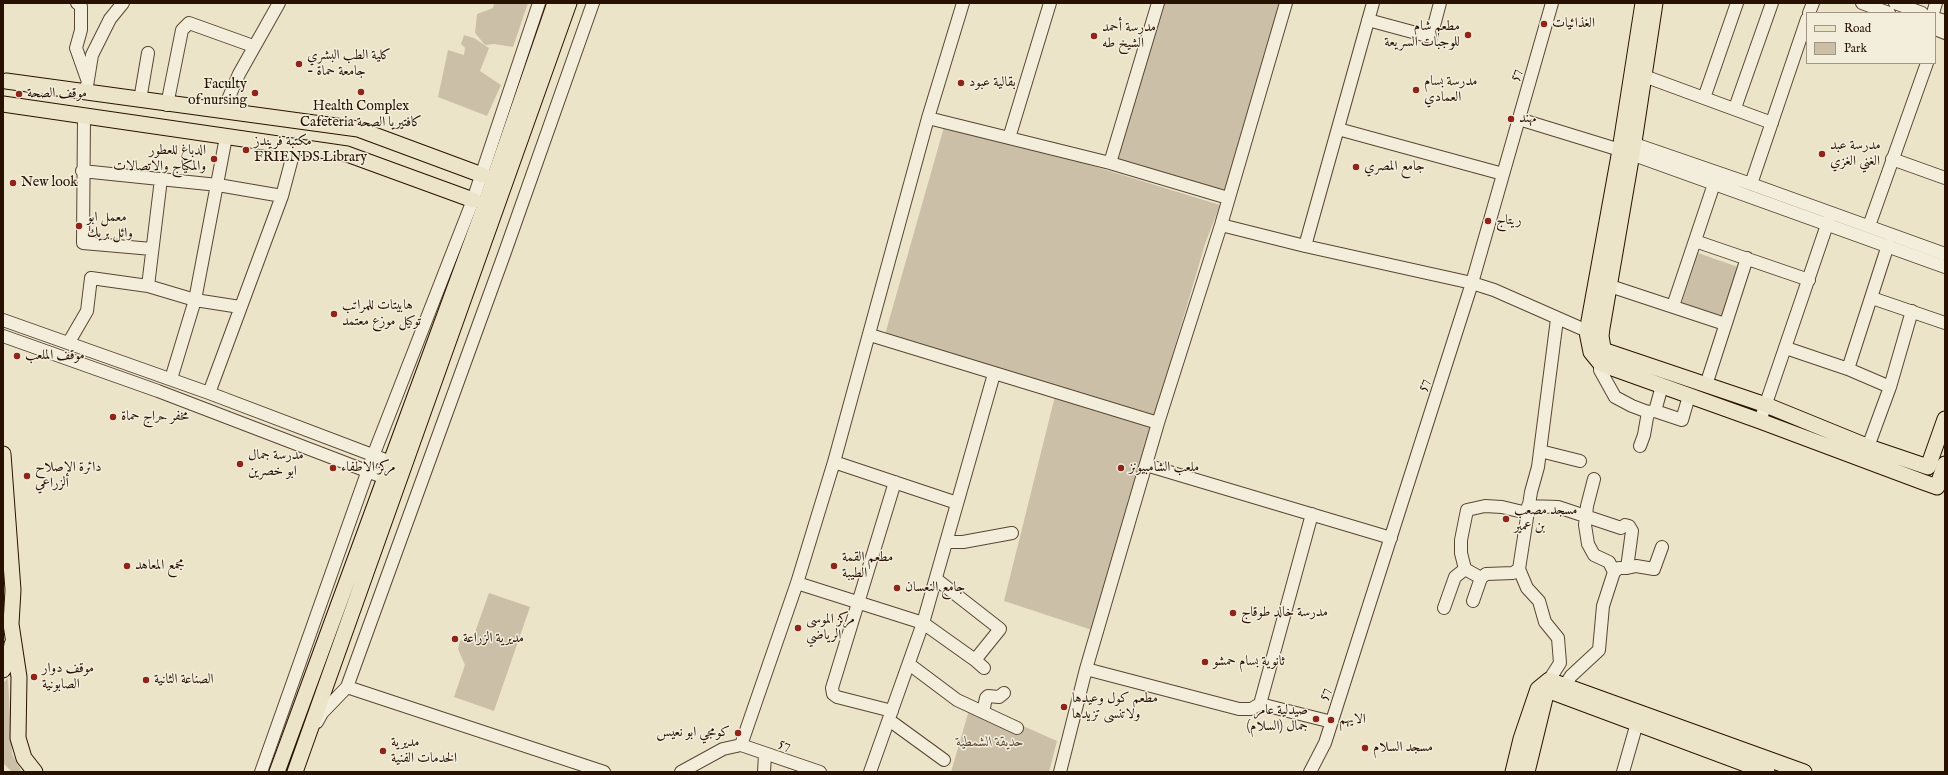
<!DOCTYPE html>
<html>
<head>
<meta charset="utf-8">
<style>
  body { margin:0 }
  #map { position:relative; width:1948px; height:775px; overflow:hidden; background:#ece4c9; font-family:"IM FELL English",serif }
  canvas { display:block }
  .frame { position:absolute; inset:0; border:4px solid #281100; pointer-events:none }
  .legend { position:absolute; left:1806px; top:12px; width:130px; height:52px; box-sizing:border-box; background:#f3eddc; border:1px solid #a29584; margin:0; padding:5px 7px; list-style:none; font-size:12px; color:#281100 }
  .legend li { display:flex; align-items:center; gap:8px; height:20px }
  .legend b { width:20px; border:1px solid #a29584 }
</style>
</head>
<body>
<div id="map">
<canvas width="1948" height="775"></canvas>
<div class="frame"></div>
<ul class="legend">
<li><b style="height:5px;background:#ece4c9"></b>Road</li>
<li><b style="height:11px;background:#cbc0a7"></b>Park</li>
</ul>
</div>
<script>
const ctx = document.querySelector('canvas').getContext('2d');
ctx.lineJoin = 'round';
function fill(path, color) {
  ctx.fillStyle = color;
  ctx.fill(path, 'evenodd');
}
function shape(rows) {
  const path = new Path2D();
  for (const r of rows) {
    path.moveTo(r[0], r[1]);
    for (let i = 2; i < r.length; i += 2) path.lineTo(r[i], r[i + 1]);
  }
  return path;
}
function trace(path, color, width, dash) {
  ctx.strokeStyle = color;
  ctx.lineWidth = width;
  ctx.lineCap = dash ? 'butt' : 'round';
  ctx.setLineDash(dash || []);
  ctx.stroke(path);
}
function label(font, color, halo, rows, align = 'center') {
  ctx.font = font + ' "IM FELL English",Amiri,serif';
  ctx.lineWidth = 3;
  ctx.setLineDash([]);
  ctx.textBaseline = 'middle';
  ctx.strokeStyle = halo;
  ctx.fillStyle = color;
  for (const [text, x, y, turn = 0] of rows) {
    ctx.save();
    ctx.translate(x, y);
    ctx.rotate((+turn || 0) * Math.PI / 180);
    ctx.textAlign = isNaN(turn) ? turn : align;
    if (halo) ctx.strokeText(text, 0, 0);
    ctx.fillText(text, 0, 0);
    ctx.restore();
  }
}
const green = shape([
  [494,3,528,3,513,47,494,44,485,45,475,33,477,14,493,8],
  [1159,3,1280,3,1225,190,1222,189,1221,191,1111,158],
  [464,35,474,38,489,48,480,71,501,85,487,116,438,97,448,50,464,55,465,48,461,44],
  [947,121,1220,205,1205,244,1154,418,884,338,944,127],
  [1698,253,1738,267,1721,320,1681,305],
  [1056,392,1154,425,1092,630,1004,601],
  [489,593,530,607,494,711,454,697,465,665,458,649,460,641,474,635],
  [8,678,12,754,22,772,12,772,3,763,3,683],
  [971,703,1057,741,1049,772,951,772]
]);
const minor = shape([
  [77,3,81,6,81,30,76,48,87,79],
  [1862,3,1889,13],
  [1895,3,1922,13],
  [1809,13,1813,3],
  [1933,13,1936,3],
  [1935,18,1945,21],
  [1368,20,1431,37,1440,3],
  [1935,29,1945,33],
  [1644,76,1772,123],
  [86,92,92,55,110,19,123,3],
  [1704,98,1737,3],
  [140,100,148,53],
  [167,105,182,30,189,23,253,46],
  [1735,108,1772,3],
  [223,111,239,74,279,3],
  [84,116,83,243,152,249],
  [928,118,1110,163,1228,198],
  [1519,119,1620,150,1945,267],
  [1338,129,1503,174],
  [1009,138,1050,3],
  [1626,141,1751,184,1945,254],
  [1892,159,1945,178],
  [1110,163,1158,3],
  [82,171,218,185,282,196],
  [1751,184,1807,19],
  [1221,225,1305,246,1472,283,1494,290,1594,334],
  [1869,226,1927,63],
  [1695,241,1809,280],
  [1305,246,1373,3],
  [148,286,161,179],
  [1610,286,1725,324],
  [1872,298,1945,323],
  [1673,306,1714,184],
  [3,320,209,393,391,462],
  [870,335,1158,423],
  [3,336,158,391,385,478],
  [69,342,87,311,91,278,148,286,195,300,240,307],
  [1786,348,1848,369,1890,387],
  [1600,363,1600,370,1615,397,1632,406,1648,412,1644,435,1640,446],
  [1848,369,1888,245],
  [171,379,195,300,226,137],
  [1706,385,1747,258],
  [209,393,282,196,295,147],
  [1655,411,1662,386],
  [1648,412,1655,411,1682,420,1689,396],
  [1760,421,1830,216],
  [1540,451,1580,461],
  [1865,455,1890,387,1912,311],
  [834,462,957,503],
  [1146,465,1391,538],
  [1528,506,1558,507,1621,528,1625,525,1629,526,1632,531,1627,568,1619,568,1614,572],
  [946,542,963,542,1012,533],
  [1627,568,1636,566,1654,569,1662,547],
  [1481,578,1486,574,1513,573,1519,569],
  [936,579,1000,629,975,660,984,668],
  [797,583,923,623,975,660],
  [1473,601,1481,578,1465,569,1461,553,1461,540,1467,510,1485,506,1502,507,1527,513],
  [1444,608,1455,577,1465,569],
  [909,664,957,700,1017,728],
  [1086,669,1239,709,1251,709,1260,704,1312,514],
  [1565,685,1571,676,1599,650,1603,606,1614,572,1609,562,1594,555,1588,544,1585,525,1587,506,1594,479],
  [347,687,604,772],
  [1547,687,1549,680,1560,663,1558,638,1545,622,1539,601,1527,588,1519,569,1531,492,1538,467,1557,319],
  [1260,704,1332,722],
  [892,711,837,697,833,694,832,688,895,482],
  [983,712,986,698,988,696,999,697,1004,693],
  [889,720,944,760],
  [317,722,322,713,347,687,505,252,593,3],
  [741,745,797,583,834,462,928,118,963,3],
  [261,772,373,456,473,200,539,3],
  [681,772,723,749,741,745,820,772],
  [764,772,765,754],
  [870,772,923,623,994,374],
  [1060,772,1086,669,1158,423,1221,225,1286,3],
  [1310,772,1325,743,1472,283,1552,3],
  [1623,772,1637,723]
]);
const major = shape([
  [1643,3,1620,150,1587,332,1591,352,1600,363,1615,369,1760,421,1923,482,1937,487,1945,464],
  [1655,3,1634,142,1602,328,1601,336,1603,348,1606,351,1766,405,1869,447,1928,467,1945,419],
  [6,81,358,129,482,175],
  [3,104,347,154,473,200],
  [3,454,13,590,11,624,19,677,18,738,24,758,35,772],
  [3,670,10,656,12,644],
  [277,772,483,211,555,3],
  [295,772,569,3],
  [1513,772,1521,739,1538,689,1549,680,1804,772],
  [1527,772,1547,690,1767,772]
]);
const markers = [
  [1544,24,4,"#8f2418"],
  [1468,35,4,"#8f2418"],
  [1094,36,4,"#8f2418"],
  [299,64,4,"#8f2418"],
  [961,83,4,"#8f2418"],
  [1416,90,4,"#8f2418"],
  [361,92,4,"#8f2418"],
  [255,93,4,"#8f2418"],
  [19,94,4,"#8f2418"],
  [1511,119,4,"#8f2418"],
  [246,150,4,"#8f2418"],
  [1822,154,4,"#8f2418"],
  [214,159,4,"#8f2418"],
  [1356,167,4,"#8f2418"],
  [13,183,4,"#8f2418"],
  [1488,221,4,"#8f2418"],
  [79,226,4,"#8f2418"],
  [334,314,4,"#8f2418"],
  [17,356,4,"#8f2418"],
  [113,417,4,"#8f2418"],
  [240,464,4,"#8f2418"],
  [333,468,4,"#8f2418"],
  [1121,468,4,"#8f2418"],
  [27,476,4,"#8f2418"],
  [1506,519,4,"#8f2418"],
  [127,566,4,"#8f2418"],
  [834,566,4,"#8f2418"],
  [897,588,4,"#8f2418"],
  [1233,613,4,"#8f2418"],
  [798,628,4,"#8f2418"],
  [455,639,4,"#8f2418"],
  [1205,662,4,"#8f2418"],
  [34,677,4,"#8f2418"],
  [146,680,4,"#8f2418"],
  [1064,707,4,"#8f2418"],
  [1316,719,4,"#8f2418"],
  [1331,720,4,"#8f2418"],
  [738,733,4,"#8f2418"],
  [1365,748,4,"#8f2418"],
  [383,751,4,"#8f2418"]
];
const poiNames = [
  ["الغذائيات",1552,24],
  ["مطعم شام",1460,27,"right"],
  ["للوجبات السريعة",1460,43,"right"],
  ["مدرسة أحمد",1102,28],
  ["الشيخ طه",1102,44],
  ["كلية الطب البشري",307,56],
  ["- جامعة حماة",307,72],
  ["مدرسة بسام",1424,82],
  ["العمادي",1424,98],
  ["بقالية عبود",969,83],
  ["Faculty",247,85,"right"],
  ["of nursing",247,101,"right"],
  ["موقف الصحة",27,94],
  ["Health Complex",361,107,"center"],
  ["Cafeteria كافتيريا الصحة",361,123,"center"],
  ["مهند",1519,119],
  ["مكتبة فريندز",254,142],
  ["FRIENDS Library",254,158],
  ["مدرسة عبد",1830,146],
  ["الغني الغزي",1830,162],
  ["الدباغ للعطور",206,151,"right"],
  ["والمكياج والاتصالات",206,167,"right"],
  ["جامع المصري",1364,167],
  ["New look",21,183],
  ["معمل ابو",87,218],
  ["وائل بريك",87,234],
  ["ريتاج",1496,221],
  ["هابيتات للمراتب",342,306],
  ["توكيل موزع معتمد",342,322],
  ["موقف الملعب",25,356],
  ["مخفر حراج حماة",121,417],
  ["مدرسة جمال",248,456],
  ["ابو خصرين",248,472],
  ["دائرة الإصلاح",35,468],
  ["الزراعي",35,484],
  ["مركز الاطفاء",341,468],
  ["ملعب الشامبيونز",1129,468],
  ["مسجد مصعب",1514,511],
  ["بن عمير",1514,527],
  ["مطعم القمة",842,558],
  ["الطيبة",842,574],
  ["مجمع المعاهد",135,566],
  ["جامع النعسان",905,588],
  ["مدرسة خالد طوقاج",1241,613],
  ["مركز الموسى",806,620],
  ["الرياضي",806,636],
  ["مديرية الزراعة",463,639],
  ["ثانوية بسام حمشو",1213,662],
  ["موقف دوار",42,669],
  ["الصابونية",42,685],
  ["الصناعة الثانية",154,680],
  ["مطعم كول وعيدها",1072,699],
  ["ولاتنسى تزيدها",1072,715],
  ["صيدلية عامر",1308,711,"right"],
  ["جمال (السلام)",1308,727,"right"],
  ["الايهم",1339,720],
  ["كومجي ابو نعيس",730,733,"right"],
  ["مديرية",391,743],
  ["الخدمات الفنية",391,759],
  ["مسجد السلام",1373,748]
];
const streetNames = [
  ["57",1516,75,-74],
  ["57",1424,385,-72],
  ["57",1325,694,-72],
  ["57",785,745,19]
];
const parkNames = [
  ["حديقة الشمطية",990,743]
];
fill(green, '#cbc0a7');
trace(minor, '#594632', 14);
trace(major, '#281100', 17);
trace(minor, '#f3eddc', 12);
trace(major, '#ece4c9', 15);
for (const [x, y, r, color] of markers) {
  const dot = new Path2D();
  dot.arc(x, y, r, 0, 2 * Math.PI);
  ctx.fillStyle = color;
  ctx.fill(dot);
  trace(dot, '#f3eddc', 1.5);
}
label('14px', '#281100', '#f3eddc', poiNames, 'left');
label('14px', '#281100', '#f3eddc', streetNames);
label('italic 14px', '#614e3a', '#f3eddc', parkNames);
</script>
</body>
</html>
